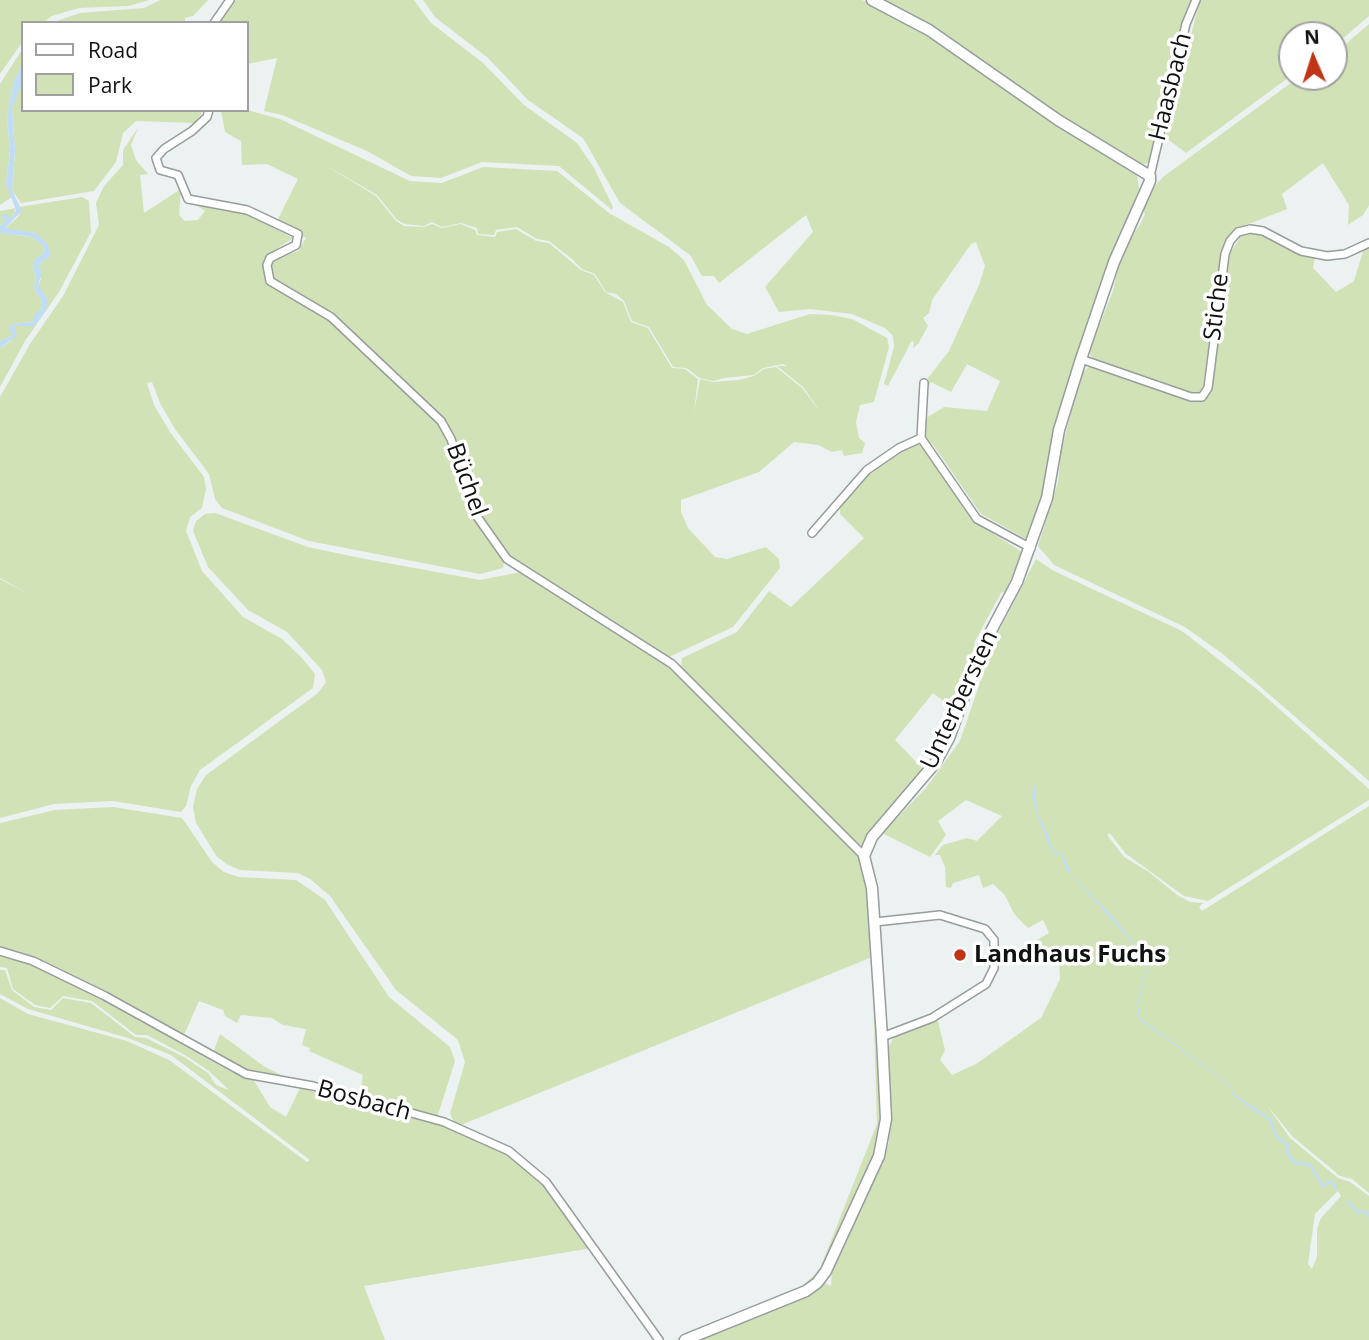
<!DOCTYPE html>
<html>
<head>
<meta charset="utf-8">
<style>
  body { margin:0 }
  #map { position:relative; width:1369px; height:1340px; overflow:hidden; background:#ebf2f1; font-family:"Open Sans",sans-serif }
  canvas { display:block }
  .legend { position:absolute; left:21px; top:21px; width:228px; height:91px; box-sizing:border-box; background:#fff; border:2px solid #9fa1a0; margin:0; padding:9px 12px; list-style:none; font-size:21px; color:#101312 }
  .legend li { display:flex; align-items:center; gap:14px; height:35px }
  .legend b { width:35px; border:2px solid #9fa1a0 }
  .north { position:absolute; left:1278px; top:21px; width:70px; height:70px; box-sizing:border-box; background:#fff; border:2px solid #9fa1a0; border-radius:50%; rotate:357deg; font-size:19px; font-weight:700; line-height:28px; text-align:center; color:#101312 }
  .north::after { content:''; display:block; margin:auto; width:24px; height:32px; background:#c03518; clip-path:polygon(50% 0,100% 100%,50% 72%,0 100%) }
</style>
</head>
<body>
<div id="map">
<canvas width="1369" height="1340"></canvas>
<ul class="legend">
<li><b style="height:9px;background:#fff"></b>Road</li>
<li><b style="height:19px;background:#d1e2b6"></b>Park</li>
</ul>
<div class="north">N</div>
</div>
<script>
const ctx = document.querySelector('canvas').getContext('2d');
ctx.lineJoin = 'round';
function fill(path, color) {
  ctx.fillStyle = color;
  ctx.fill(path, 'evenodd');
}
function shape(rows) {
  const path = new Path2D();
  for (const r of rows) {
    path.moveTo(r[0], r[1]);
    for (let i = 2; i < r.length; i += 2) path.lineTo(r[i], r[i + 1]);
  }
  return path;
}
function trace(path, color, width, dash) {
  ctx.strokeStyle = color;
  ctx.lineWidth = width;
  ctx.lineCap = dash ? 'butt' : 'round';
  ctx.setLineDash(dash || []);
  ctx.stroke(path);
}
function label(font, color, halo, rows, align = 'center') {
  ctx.font = font + ' "Open Sans",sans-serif';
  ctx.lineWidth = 7;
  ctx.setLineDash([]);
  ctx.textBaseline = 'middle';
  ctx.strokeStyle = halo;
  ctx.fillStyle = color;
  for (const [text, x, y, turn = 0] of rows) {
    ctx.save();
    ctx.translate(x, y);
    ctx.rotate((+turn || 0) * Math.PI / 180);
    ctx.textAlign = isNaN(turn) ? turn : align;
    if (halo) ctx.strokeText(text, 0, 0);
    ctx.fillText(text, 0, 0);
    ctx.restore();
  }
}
const green = shape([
  [0,0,150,0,128,6,79,8,52,16,43,23,23,23,23,41,0,74],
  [160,0,208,0,193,16,185,18,185,23,51,23,80,13,144,8],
  [231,0,414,0,430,22,483,63,524,105,577,143,594,168,613,207,612,210,559,166,482,162,441,178,411,176,367,151,282,115,264,111,277,58,247,64,247,23,219,23],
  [423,0,862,0,927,34,1030,107,1137,175,1139,189,1104,277,1055,430,1040,505,1026,539,981,514,934,446,924,437,923,420,944,407,987,411,1000,381,967,364,951,392,931,382,925,392,928,378,949,351,979,285,985,266,976,242,971,244,932,300,929,313,923,318,928,326,918,344,913,348,914,341,911,342,888,386,884,384,894,347,893,336,885,328,852,314,810,309,779,312,765,287,813,232,806,215,719,283,714,276,702,276,690,255,620,203,583,138,528,100,488,58,435,17],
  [882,0,1193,0,1182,23,1150,162,1142,165,1059,116,931,25],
  [1200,0,1369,0,1369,16,1334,46,1334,35,1292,35,1292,75,1186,153,1165,137],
  [1369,24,1369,205,1363,215,1348,225,1349,205,1323,163,1282,194,1287,209,1236,229,1221,252,1203,387,1199,393,1191,394,1093,359,1089,352,1113,291,1119,263,1127,241,1140,225,1145,214,1143,210,1154,187,1163,177,1299,77,1334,77,1334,54],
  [23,48,23,64,14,82,7,117,10,151,6,184,12,197,0,205,0,84],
  [23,75,23,110,197,110,202,113,194,123,136,121,123,133,116,162,94,191,21,203,12,190,15,151,12,108],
  [221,110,247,110,280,119,410,181,442,183,483,167,557,171,609,213,669,247,684,260,707,305,732,329,747,334,810,314,831,315,852,319,887,338,889,347,874,402,860,405,856,422,859,438,865,443,862,453,844,456,842,450,832,452,818,445,794,442,759,472,681,500,681,512,688,528,715,557,727,559,766,547,779,559,780,568,733,627,667,658,511,559,478,514,451,434,344,323,274,280,271,266,276,259,298,251,306,238,277,221,298,179,267,164,242,165,241,141,225,132],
  [320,162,377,195,397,220,405,224,424,226,432,222,442,227,461,223,477,228,478,234,494,235,496,230,501,229,517,227,537,239,549,241,572,259,582,269,595,274,606,292,616,294,624,301,632,321,649,327,673,367,686,368,700,378,713,381,724,378,754,375,763,368,783,364,787,366,777,366,803,387,822,414,802,388,776,367,764,369,754,376,739,380,713,382,700,379,694,413,698,379,685,369,672,368,648,328,631,322,623,302,605,292,594,275,581,270,549,243,536,241,516,229,497,232,495,237,477,235,475,230,461,224,442,228,432,224,424,227,404,226,396,221,376,196],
  [138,128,131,145,136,160,148,174,140,175,144,213,181,189,179,215,185,221,198,220,205,211,195,204,227,208,240,210,293,238,269,254,264,274,269,284,341,327,442,427,473,517,504,560,503,568,480,574,309,541,222,508,215,499,209,474,175,429,160,403,152,382,147,383,154,405,170,432,204,477,206,489,202,508,190,517,186,531,202,571,243,617,282,639,302,658,315,674,313,688,200,770,191,786,186,806,181,812,113,801,54,804,0,818,0,579,32,596,0,578,0,397,30,344,63,296,99,225,96,203,104,186,123,165,123,150],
  [82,197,89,201,91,232,59,292,25,341,0,387,0,348,11,341,14,326,34,326,45,312,38,285,41,279,39,264,51,255,35,233,4,229,18,217,21,211,19,207],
  [16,208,11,219,3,216,6,219,0,226,14,235,32,237,43,246,44,253,39,256,33,267,36,278,34,288,42,302,40,311,32,322,12,324,12,336,0,341,0,211],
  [1250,233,1262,234,1315,258,1313,268,1336,292,1354,281,1363,251,1369,247,1369,781,1224,655,1185,627,1054,565,1038,546,1058,482,1061,452,1081,374,1090,366,1191,401,1204,400,1211,390,1229,255,1241,236],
  [909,445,920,445,923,449,975,522,1022,552,1006,591,1001,593,974,643,977,647,953,709,933,693,895,740,924,770,869,833,862,845,857,846,681,669,682,658,737,632,769,591,791,607,864,538,840,514,840,501,867,474],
  [215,513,308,547,360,558,480,580,521,572,669,666,858,856,868,888,870,917,882,1122,875,1157,825,1267,810,1285,690,1336,674,1340,801,1287,819,1271,877,1124,872,957,461,1125,454,1122,450,1114,465,1062,458,1040,396,990,330,896,310,879,298,873,240,870,228,865,217,857,196,823,193,807,197,789,206,775,318,693,326,682,322,670,287,632,248,610,208,567,193,531,196,521,205,514],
  [1036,559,1054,571,1182,631,1258,690,1369,789,1369,800,1208,901,1184,896,1125,853,1110,833,1107,835,1124,857,1149,872,1177,895,1190,902,1204,903,1199,907,1202,911,1369,806,1369,1193,1352,1179,1340,1176,1292,1136,1267,1105,1290,1138,1338,1178,1350,1182,1369,1196,1369,1340,697,1340,809,1295,825,1283,831,1286,832,1269,889,1143,887,1050,894,1037,937,1017,945,1050,940,1060,952,1075,976,1064,1041,1018,1060,979,1059,960,1054,950,1045,952,1037,940,1049,933,1043,920,1028,928,1015,915,1004,894,993,884,983,888,979,875,953,883,951,888,946,887,945,867,940,855,935,855,943,845,967,838,977,841,1002,816,966,800,938,821,946,835,930,857,882,833,926,788,960,741,995,639],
  [1338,1191,1341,1196,1321,1218,1317,1229,1317,1257,1312,1269,1308,1264,1315,1214],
  [113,807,182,818,212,862,224,872,239,877,296,880,325,900,389,997,450,1047,455,1061,437,1118,359,1098,363,1075,309,1051,310,1048,302,1045,306,1029,283,1025,272,1018,241,1015,237,1023,225,1016,223,1010,199,1001,184,1035,108,992,34,956,0,946,0,823,55,810],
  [0,955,30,964,103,1000,231,1072,253,1079,270,1107,286,1117,300,1088,467,1132,519,1160,544,1184,592,1248,364,1286,385,1340,0,1340,0,998,28,1014,127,1041,169,1060,307,1162,310,1160,171,1055,128,1038,28,1009,0,994,0,970,5,970,12,990,34,1007,51,1010,63,998,91,1003,135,1037,146,1038,184,1057,208,1073,216,1085,229,1090,209,1071,185,1055,147,1035,136,1035,92,1001,63,996,50,1008,35,1005,13,989,7,968,0,967],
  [220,1034,265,1067,295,1082,248,1071,213,1053]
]);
const water = shape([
  [23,64,21,86,12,108,15,151,12,190,22,211,5,228,35,233,47,243,51,255,39,264,42,274,38,285,48,300,45,312,34,326,14,326,17,336,0,348,0,341,12,336,9,329,12,324,32,322,36,313,40,311,42,302,34,288,36,278,33,267,35,259,44,253,43,246,32,237,0,233,0,226,5,220,0,216,5,214,11,218,16,210,6,184,10,151,7,117,14,81],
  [1035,784,1037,812,1049,837,1052,850,1063,855,1072,875,1109,913,1140,950,1148,968,1138,1004,1140,1018,1230,1085,1235,1095,1261,1112,1259,1114,1234,1096,1229,1085,1139,1019,1137,1004,1147,968,1139,950,1066,869,1062,856,1051,851,1036,812,1032,795]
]);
const stream = shape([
  [1259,1113,1270,1119,1276,1136,1287,1144,1288,1155,1296,1163,1310,1165,1323,1186,1331,1181,1336,1189],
  [1349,1202,1358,1213,1364,1211,1369,1216]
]);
const street = shape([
  [214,23,230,0],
  [209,110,207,117,192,131,164,149,156,158,160,170,178,175,188,199,247,210,298,234,296,245,270,258,267,265,270,281,331,317,441,421,451,439,476,515,507,559,672,664,864,856],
  [1150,176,1186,24,1196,0],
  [1081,359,1191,397,1202,397,1208,388,1225,254,1230,241,1238,232,1250,229,1263,231,1301,251,1327,256,1345,254,1369,243],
  [924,383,921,438,977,519,1031,548],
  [812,533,867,470,899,448,921,438],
  [875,922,940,915,985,929,994,940,994,968,986,984,932,1018,882,1037],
  [0,951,33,961,105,996,246,1074,313,1086,444,1122,509,1151,546,1182,659,1340]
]);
const secondary = shape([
  [685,1340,806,1291,817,1283,826,1271,879,1156,886,1119,882,1037,872,888,864,856,872,837,936,762,949,738,981,650,1017,582,1047,498,1059,430,1081,359,1114,262,1150,181,1150,176,1058,120,929,30,872,0]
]);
const markers = [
  [960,955,7,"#c03518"]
];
const streetNames = [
  ["Haasbach",1171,87,-76],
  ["Stiche",1217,307,-83],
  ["Büchel",466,480,70],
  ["Unterbersten",960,700,-65],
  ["Bosbach",364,1101,15]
];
const poiNames = [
  ["Landhaus Fuchs",974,955]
];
fill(green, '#d1e2b6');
fill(water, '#c1ddf6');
trace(stream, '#c1ddf6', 2.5);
trace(street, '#969d9c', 10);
trace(secondary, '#969d9c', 13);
trace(street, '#fff', 7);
trace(secondary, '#fff', 10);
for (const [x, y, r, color] of markers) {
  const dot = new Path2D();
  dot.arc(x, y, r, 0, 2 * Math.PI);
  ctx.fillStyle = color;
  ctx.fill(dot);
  trace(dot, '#fff', 2.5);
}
label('24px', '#101312', '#fff', streetNames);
label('bold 24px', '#101312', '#fff', poiNames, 'left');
</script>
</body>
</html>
